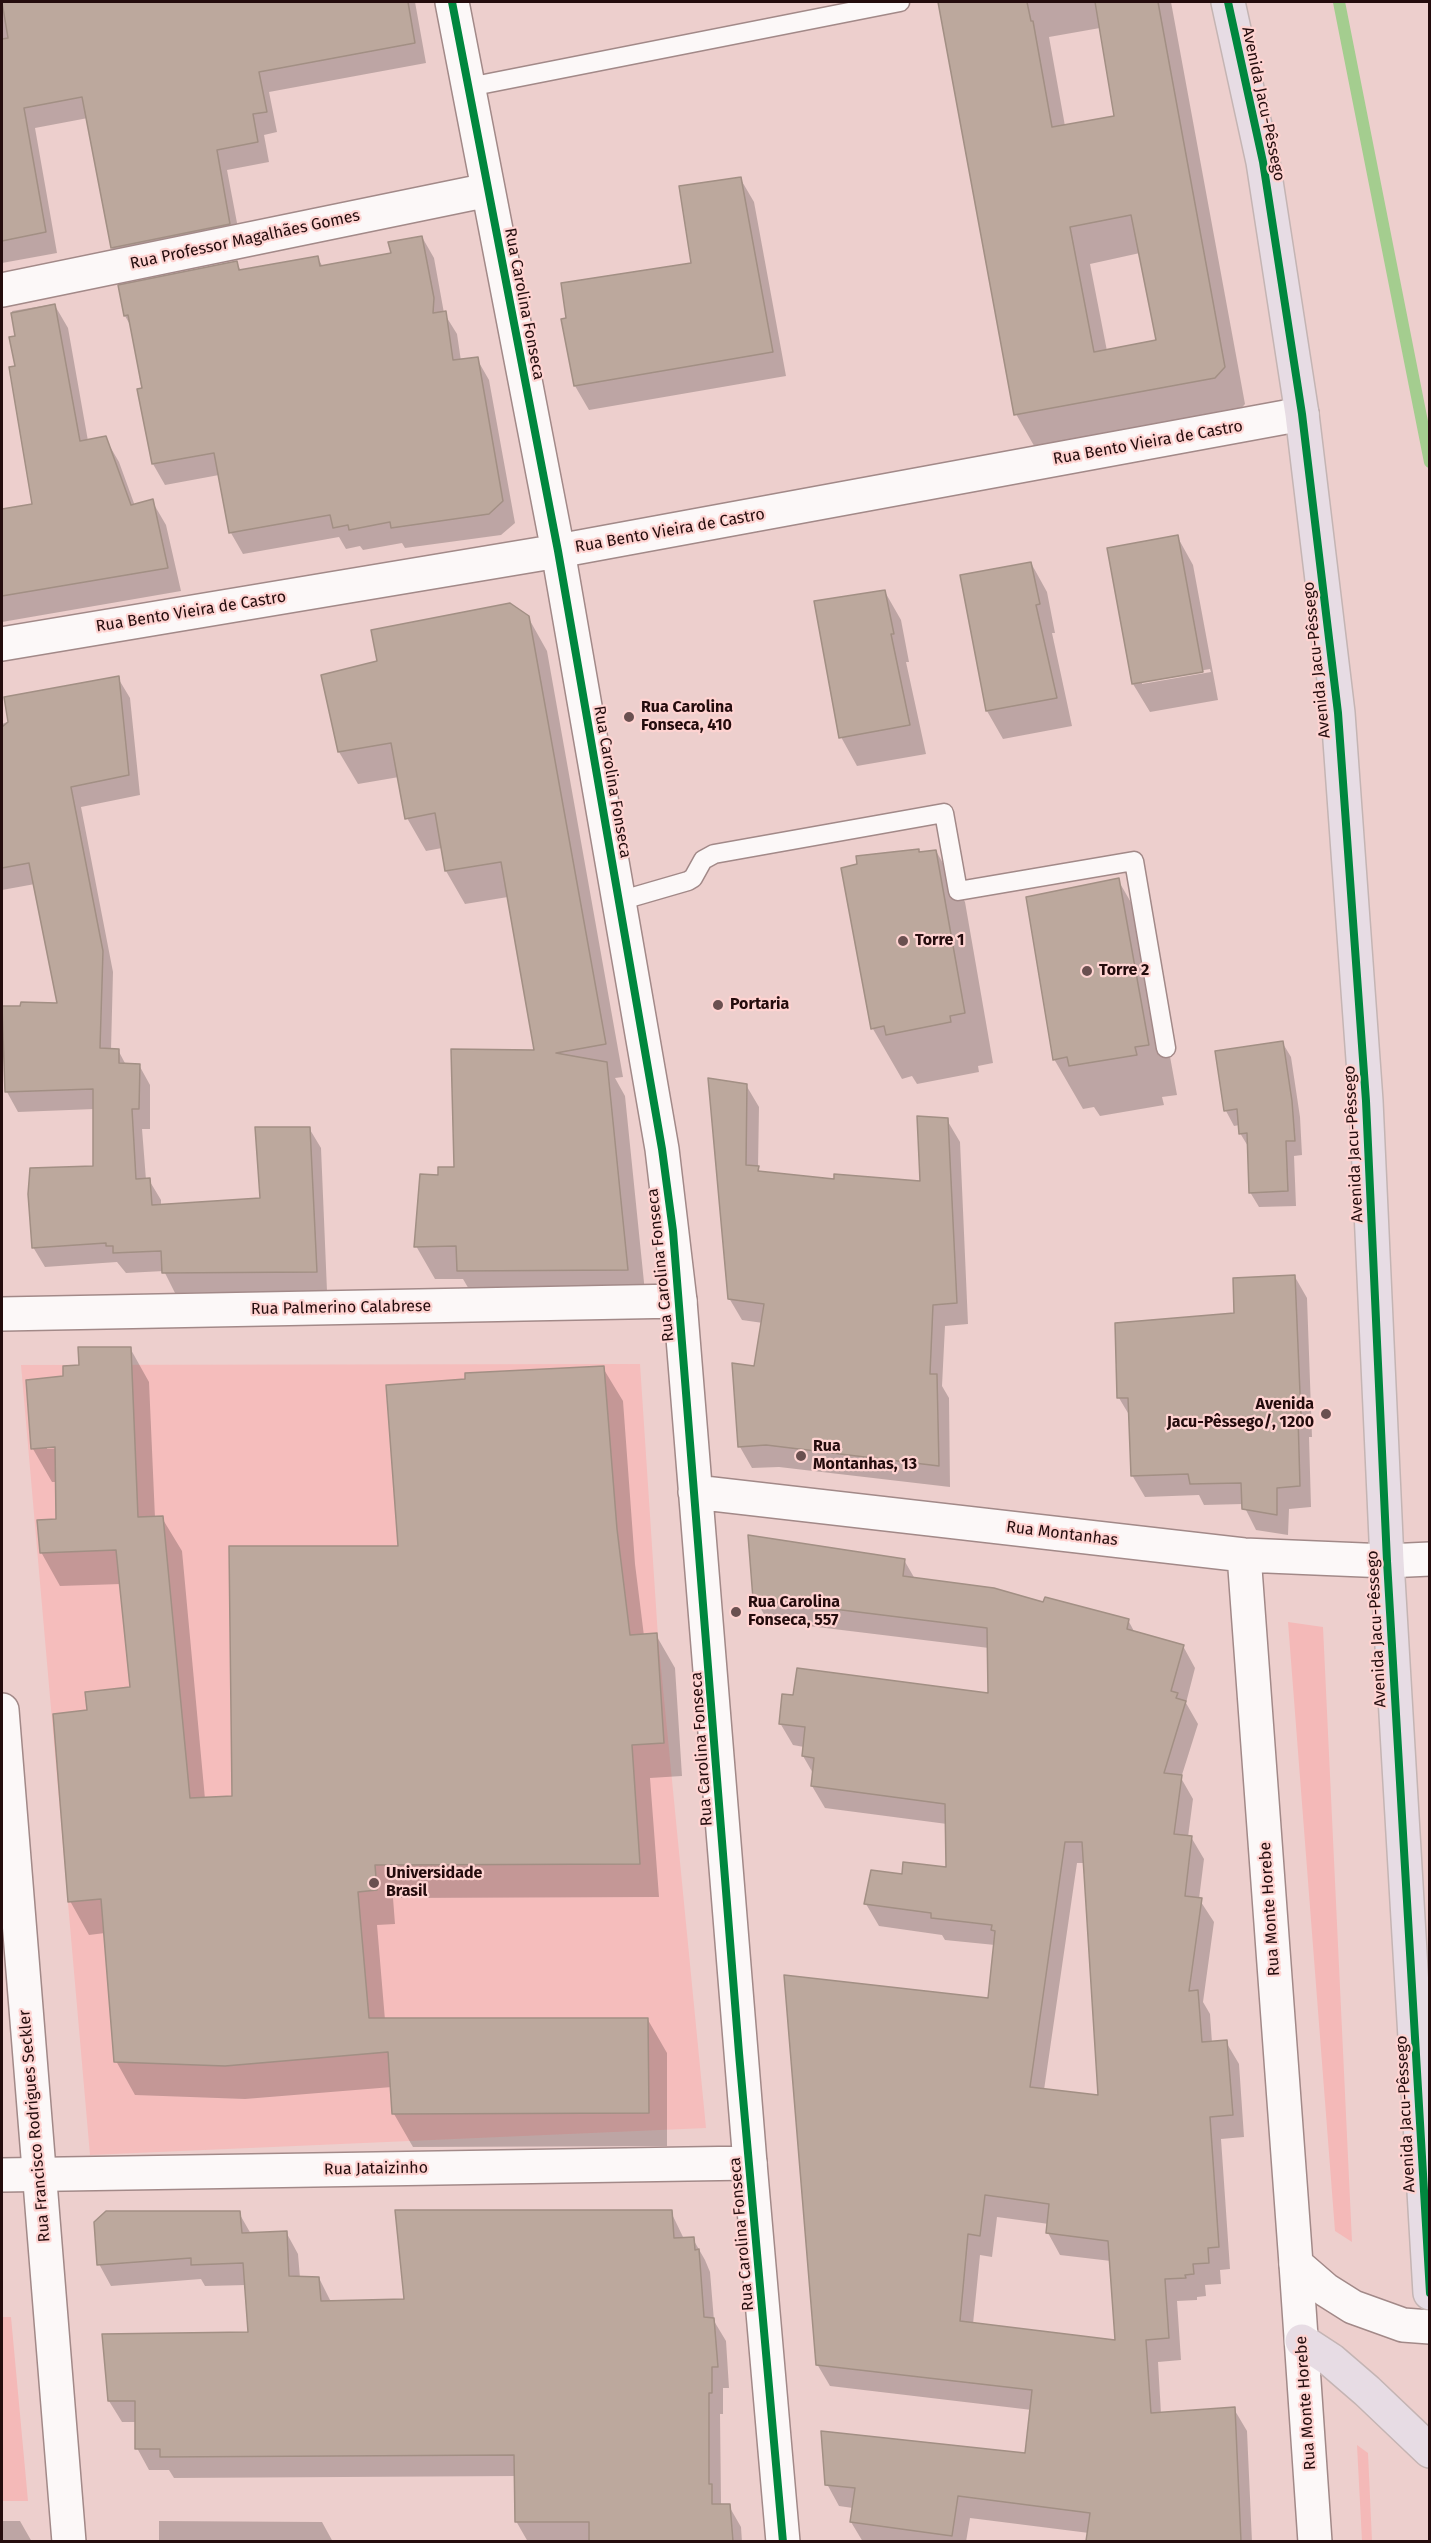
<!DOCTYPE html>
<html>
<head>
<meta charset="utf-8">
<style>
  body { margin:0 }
  #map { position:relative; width:1431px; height:2543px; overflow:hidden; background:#edcfcd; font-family:"Fira Sans",sans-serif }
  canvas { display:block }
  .frame { position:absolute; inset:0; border:3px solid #240c0d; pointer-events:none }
</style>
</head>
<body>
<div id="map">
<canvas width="1431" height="2543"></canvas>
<div class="frame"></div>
</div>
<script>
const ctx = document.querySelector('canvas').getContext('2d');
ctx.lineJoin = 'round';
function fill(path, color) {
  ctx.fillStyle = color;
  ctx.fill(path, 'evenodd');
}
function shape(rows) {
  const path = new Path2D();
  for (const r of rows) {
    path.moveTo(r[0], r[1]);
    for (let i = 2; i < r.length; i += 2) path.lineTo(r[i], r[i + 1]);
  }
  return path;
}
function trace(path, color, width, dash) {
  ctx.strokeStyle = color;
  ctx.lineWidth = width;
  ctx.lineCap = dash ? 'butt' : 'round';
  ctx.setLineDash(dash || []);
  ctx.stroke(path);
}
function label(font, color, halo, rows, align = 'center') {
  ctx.font = font + ' "Fira Sans",sans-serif';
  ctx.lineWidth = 4.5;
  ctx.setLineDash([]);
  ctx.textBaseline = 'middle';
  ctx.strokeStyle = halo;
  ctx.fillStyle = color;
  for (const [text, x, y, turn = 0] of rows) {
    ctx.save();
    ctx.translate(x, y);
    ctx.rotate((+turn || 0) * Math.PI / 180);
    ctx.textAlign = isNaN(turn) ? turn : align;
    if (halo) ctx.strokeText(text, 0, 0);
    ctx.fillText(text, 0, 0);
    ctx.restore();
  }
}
const built = shape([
  [640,1364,658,1637,706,2128,90,2155,21,1365]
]);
const green = shape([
  [1288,1622,1323,1627,1352,2242,1335,2231],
  [2,2317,11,2317,28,2501,2,2501],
  [1357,2445,1368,2453,1372,2541,1362,2541]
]);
const shadow = shape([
  [2,2,415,2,426,63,269,92,277,132,264,135,269,162,227,170,241,244,124,268,112,248,88,118,35,128,57,253,2,263],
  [940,2,1171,2,1245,404,1236,414,1037,451,1016,414],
  [1100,28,1116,117,1065,126,1049,37],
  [1140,253,1158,341,1107,351,1090,264],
  [740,178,754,202,786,376,589,410,575,386,693,264],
  [422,237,434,258,444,313,457,334,461,361,477,359,489,380,515,523,501,535,405,548,402,543,363,550,360,546,346,549,339,537,243,554,231,533,219,475,165,485,153,464,132,328,125,316,236,262,241,271,317,257,323,267,392,254],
  [54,304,68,328,88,441,105,438,119,462,135,506,152,501,166,525,181,591,2,622,2,511,34,505,16,367,17,337,12,311],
  [1177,536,1193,565,1218,700,1150,712,1133,684],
  [1210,669,1211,672,1142,684,1142,681],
  [1031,563,1047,592,1055,633,1052,633,1072,726,1003,739,987,711,962,576],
  [885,592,901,620,909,662,906,662,926,754,857,766,841,737],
  [528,617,547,651,623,1077,615,1078,625,1096,646,1302,477,1303,463,1279,435,1279,416,1246,456,1168,536,1052,508,897,465,904,446,871,442,848,426,851,407,818,399,777,358,784,339,752,378,662],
  [118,678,130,698,140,795,81,807,113,972,111,1050,118,1050,126,1065,139,1065,150,1085,150,1129,142,1129,146,1180,149,1180,161,1200,161,1206,262,1199,309,1128,321,1148,327,1291,175,1293,164,1271,126,1273,117,1262,45,1267,33,1247,94,1167,95,1109,18,1112,7,1092,2,1007,59,1005,35,884,2,890,2,724],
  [936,851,965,902,993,1063,978,1066,979,1072,917,1084,912,1076,902,1079,873,1029,843,869],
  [1118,880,1147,930,1177,1095,1162,1097,1164,1105,1100,1116,1094,1107,1083,1109,1054,1059],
  [1282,1042,1291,1057,1300,1117,1302,1155,1294,1156,1296,1206,1259,1207,1250,1192,1249,1148,1240,1133,1240,1125,1234,1126,1226,1111,1217,1052],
  [746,1085,759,1107,758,1168,761,1173,835,1181,922,1183,947,1120,960,1142,968,1324,945,1326,942,1386,949,1398,950,1487,779,1467,752,1468,740,1447,763,1323,742,1320,729,1298],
  [1295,1277,1307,1298,1312,1437,1309,1437,1311,1507,1289,1509,1288,1535,1256,1530,1243,1504,1204,1505,1199,1495,1145,1497,1132,1475,1131,1418,1119,1398,1235,1315],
  [130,1348,149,1382,155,1518,162,1518,182,1551,205,1799,234,1797,399,1548,603,1368,623,1401,635,1564,644,1636,656,1635,675,1668,682,1776,650,1778,659,1897,393,1898,395,1924,377,1925,385,2020,648,2020,667,2053,667,2146,413,2147,394,2114,392,2087,245,2099,135,2095,116,2061,105,1933,89,1935,70,1901,88,1712,131,1688,121,1584,60,1586,41,1552,57,1520,57,1482,52,1482,33,1449,65,1378,80,1367],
  [62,1445,62,1448,47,1449,47,1446],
  [904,1560,915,1579,1128,1620,1135,1633,1183,1646,1195,1668,1186,1703,1198,1724,1181,1778,1193,1799,1188,1837,1191,1837,1204,1859,1199,1899,1214,1922,1203,2002,1210,2014,1212,2043,1226,2042,1239,2064,1244,2137,1221,2139,1230,2269,1220,2270,1221,2284,1205,2285,1206,2296,1197,2297,1197,2300,1177,2301,1181,2360,1158,2362,1161,2414,1234,2409,1247,2431,1252,2542,1088,2542,1089,2533,970,2518,966,2542,863,2542,851,2522,853,2508,839,2506,827,2484,1027,2455,1032,2410,830,2386,817,2364,989,1999,995,1945,945,1940,942,1935,879,1926,866,1904,903,1876,947,1869,947,1824,825,1808,812,1786,814,1775,803,1756,804,1747,793,1745,780,1723,990,1695,989,1648,768,1621,755,1599],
  [1077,1863,1085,1863,1100,2096,1044,2090],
  [997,2217,1049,2224,1048,2233,1060,2255,1111,2261,1116,2341,973,2324,980,2255,992,2257],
  [671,2212,684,2239,693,2239,705,2260,710,2272,714,2321,726,2341,729,2388,723,2388,723,2414,720,2414,721,2503,722,2506,729,2506,741,2527,742,2542,528,2542,516,2521,516,2476,174,2478,169,2470,149,2470,137,2448,137,2422,122,2422,109,2401,250,2334,246,2285,205,2286,201,2279,111,2286,99,2264,239,2213,251,2234,286,2232,298,2254,300,2278,319,2278,331,2302,406,2301],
  [2,2521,20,2521,32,2542,2,2542],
  [159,2521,322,2522,333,2542,159,2542]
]);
const stream = shape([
  [1339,2,1430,462]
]);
const building = shape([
  [2,2,408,2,415,43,259,72,267,112,253,114,258,142,217,150,230,224,111,248,82,97,24,108,46,232,2,241,2,39,8,38,2,2],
  [938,2,1027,2,1031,21,1033,21,1052,127,1114,116,1095,2,1158,2,1225,367,1215,378,1014,415,938,2],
  [1131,215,1156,340,1094,352,1070,227,1131,215],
  [741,177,773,352,574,386,561,319,566,318,561,283,691,263,679,186,741,177],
  [422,236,434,298,433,313,446,311,453,360,478,357,503,501,489,514,391,528,390,522,349,530,348,525,333,528,330,515,229,533,214,453,152,464,137,389,142,388,128,315,124,316,118,285,237,261,239,270,318,256,320,266,391,253,388,242,422,236],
  [55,304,80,441,106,436,131,505,153,499,168,568,2,596,2,509,32,504,9,367,15,366,9,337,15,336,11,313,55,304],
  [1178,535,1203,672,1132,684,1107,548,1178,535],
  [1031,562,1040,604,1036,605,1057,698,986,711,960,575,1031,562],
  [885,590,894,634,891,634,910,725,839,738,814,601,885,590],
  [510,603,529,616,606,1044,556,1053,607,1062,628,1270,457,1271,456,1246,414,1247,420,1174,438,1175,438,1167,454,1167,451,1049,534,1050,501,862,445,871,435,813,405,819,391,743,338,752,321,675,377,661,371,630,510,603],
  [119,676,129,775,71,787,103,951,100,1048,119,1049,119,1063,140,1064,139,1109,132,1109,136,1179,150,1178,152,1205,260,1198,255,1127,310,1127,317,1272,162,1273,161,1251,113,1253,113,1246,106,1246,106,1243,32,1248,28,1194,30,1168,93,1166,93,1089,5,1092,2,1006,20,1006,21,1002,57,1003,29,863,2,868,2,727,8,722,4,697,119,676],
  [919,849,919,852,936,850,965,1013,950,1016,951,1022,886,1035,884,1026,871,1029,841,868,857,864,856,856,919,849],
  [1119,878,1149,1045,1135,1047,1137,1055,1069,1066,1067,1057,1053,1060,1026,897,1119,878],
  [1283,1041,1292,1101,1295,1141,1286,1141,1288,1191,1249,1193,1247,1133,1239,1134,1237,1109,1224,1111,1215,1051,1283,1041],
  [708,1078,747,1084,746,1165,759,1166,758,1171,834,1179,834,1174,920,1181,917,1116,948,1118,957,1303,933,1305,930,1374,937,1374,939,1466,766,1445,738,1447,732,1363,754,1366,764,1304,728,1299,708,1078],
  [1295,1275,1301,1416,1298,1416,1300,1486,1277,1488,1277,1515,1242,1509,1241,1483,1190,1484,1188,1474,1131,1476,1128,1398,1117,1398,1115,1323,1234,1313,1233,1278,1295,1275],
  [78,1347,131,1347,138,1517,163,1516,190,1798,232,1796,229,1546,398,1546,386,1385,465,1379,465,1373,604,1366,617,1529,630,1635,657,1633,664,1743,632,1745,640,1864,375,1865,377,1890,358,1892,369,2018,648,2018,649,2113,392,2114,388,2052,225,2066,114,2062,101,1899,68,1902,53,1714,87,1710,85,1692,130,1687,116,1550,40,1553,37,1520,56,1519,55,1447,31,1449,26,1380,63,1376,63,1366,79,1365,78,1347],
  [748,1535,905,1559,903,1576,994,1588,1043,1602,1045,1597,1129,1619,1127,1629,1184,1645,1171,1691,1178,1693,1176,1698,1186,1701,1164,1773,1182,1775,1174,1834,1192,1836,1185,1896,1202,1898,1189,1991,1198,1990,1202,2042,1227,2040,1233,2115,1210,2117,1219,2247,1208,2248,1209,2263,1193,2264,1194,2274,1185,2275,1186,2278,1165,2279,1169,2338,1146,2340,1151,2413,1235,2407,1241,2541,1086,2541,1090,2513,958,2496,952,2536,850,2522,855,2488,825,2485,821,2431,1025,2453,1032,2390,816,2365,784,1975,988,1998,995,1931,991,1930,992,1925,931,1918,931,1913,864,1904,871,1870,902,1874,903,1862,946,1867,945,1804,811,1786,814,1758,802,1756,805,1727,779,1724,782,1694,793,1695,797,1668,988,1693,987,1628,753,1599,748,1535],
  [1065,1842,1082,1842,1098,2095,1030,2087,1065,1842],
  [985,2195,1049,2204,1046,2233,1108,2241,1115,2340,960,2321,968,2234,980,2236,985,2195],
  [395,2210,672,2210,674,2238,694,2237,695,2250,699,2249,704,2317,714,2318,718,2367,712,2367,712,2393,709,2393,709,2484,712,2484,712,2504,730,2504,733,2541,589,2541,589,2522,515,2522,514,2455,160,2457,160,2449,135,2449,135,2401,108,2401,102,2334,248,2332,243,2263,191,2265,191,2258,97,2265,94,2222,106,2211,240,2211,242,2233,287,2231,289,2276,319,2277,321,2301,404,2299,395,2210]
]);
const service = shape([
  [469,87,900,2],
  [619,901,688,881,693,878,703,860,714,854,944,813,958,891,1134,861,1166,1048]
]);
const minor = shape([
  [452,2,558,551,662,1149,680,1301],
  [2,290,488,190],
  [2,644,558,551,1302,414],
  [2,1710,69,2542],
  [750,2163,783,2542],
  [1296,2264,1315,2542]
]);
const tertiary = shape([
  [2,1314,680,1301,750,2163,2,2175],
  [695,1492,1244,1555,1387,1561,1430,1559],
  [1244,1555,1296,2264,1326,2290,1353,2307,1403,2325,1430,2327]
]);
const trunk = shape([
  [1228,2,1263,162,1302,414,1338,713,1366,1101,1387,1561,1430,2293],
  [1302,2341,1331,2360,1367,2391,1430,2451]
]);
const cycleway = shape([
  [452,2,558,551,662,1149,673,1231,739,2053,783,2542],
  [1228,2,1263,162,1302,414,1338,713,1366,1101,1387,1561,1430,2293]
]);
const markers = [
  [629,717,6,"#6a5050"],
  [903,941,6,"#6a5050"],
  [1087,971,6,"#6a5050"],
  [718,1005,6,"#6a5050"],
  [1326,1414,6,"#6a5050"],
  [801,1456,6,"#6a5050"],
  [736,1612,6,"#6a5050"],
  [374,1883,6,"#6a5050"]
];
const streetNames = [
  ["Avenida Jacu-Pêssego",1263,104,78],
  ["Rua Professor Magalhães Gomes",245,240,-12],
  ["Rua Carolina Fonseca",524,304,79],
  ["Rua Bento Vieira de Castro",1148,443,-10],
  ["Rua Bento Vieira de Castro",670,531,-10],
  ["Rua Bento Vieira de Castro",191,612,-9],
  ["Avenida Jacu-Pêssego",1317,660,-96],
  ["Rua Carolina Fonseca",612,782,80],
  ["Avenida Jacu-Pêssego",1354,1144,-93],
  ["Rua Carolina Fonseca",661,1265,-96],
  ["Rua Palmerino Calabrese",341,1308,-1],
  ["Rua Montanhas",1062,1534,7],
  ["Avenida Jacu-Pêssego",1377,1629,-93],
  ["Rua Carolina Fonseca",702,1749,-94],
  ["Rua Monte Horebe",1270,1909,-94],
  ["Avenida Jacu-Pêssego",1406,2114,-93],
  ["Rua Francisco Rodrigues Seckler",35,2126,-95],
  ["Rua Jataizinho",376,2169,-1],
  ["Rua Carolina Fonseca",742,2234,-95],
  ["Rua Monte Horebe",1306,2403,-94]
];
const poiNames = [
  ["Rua Carolina",641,708],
  ["Fonseca, 410",641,726],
  ["Torre 1",915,941],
  ["Torre 2",1099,971],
  ["Portaria",730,1005],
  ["Avenida",1314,1405,"right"],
  ["Jacu-Pêssego/, 1200",1314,1423,"right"],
  ["Rua",813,1447],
  ["Montanhas, 13",813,1465],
  ["Rua Carolina",748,1603],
  ["Fonseca, 557",748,1621],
  ["Universidade",386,1874],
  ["Brasil",386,1892]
];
fill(built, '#f5bdbc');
fill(green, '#f4b9b8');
fill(shadow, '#0003');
trace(stream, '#a4cd8f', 12);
fill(building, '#bca89d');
trace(building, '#a28f84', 1.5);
trace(service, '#a28988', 21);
trace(minor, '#a28988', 36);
trace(tertiary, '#a28988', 36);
trace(trunk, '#c4b4b3', 36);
trace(service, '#fcf8f8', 18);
trace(minor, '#fcf8f8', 33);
trace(tertiary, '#fcf8f8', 33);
trace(trunk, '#e7dce4', 33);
trace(cycleway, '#00873e', 8);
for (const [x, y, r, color] of markers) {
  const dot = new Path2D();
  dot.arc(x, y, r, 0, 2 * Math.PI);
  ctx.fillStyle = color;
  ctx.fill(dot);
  trace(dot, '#fed3d1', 2);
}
label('16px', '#240c0d', '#fed3d1', streetNames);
label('bold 16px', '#240c0d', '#fed3d1', poiNames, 'left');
</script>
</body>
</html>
